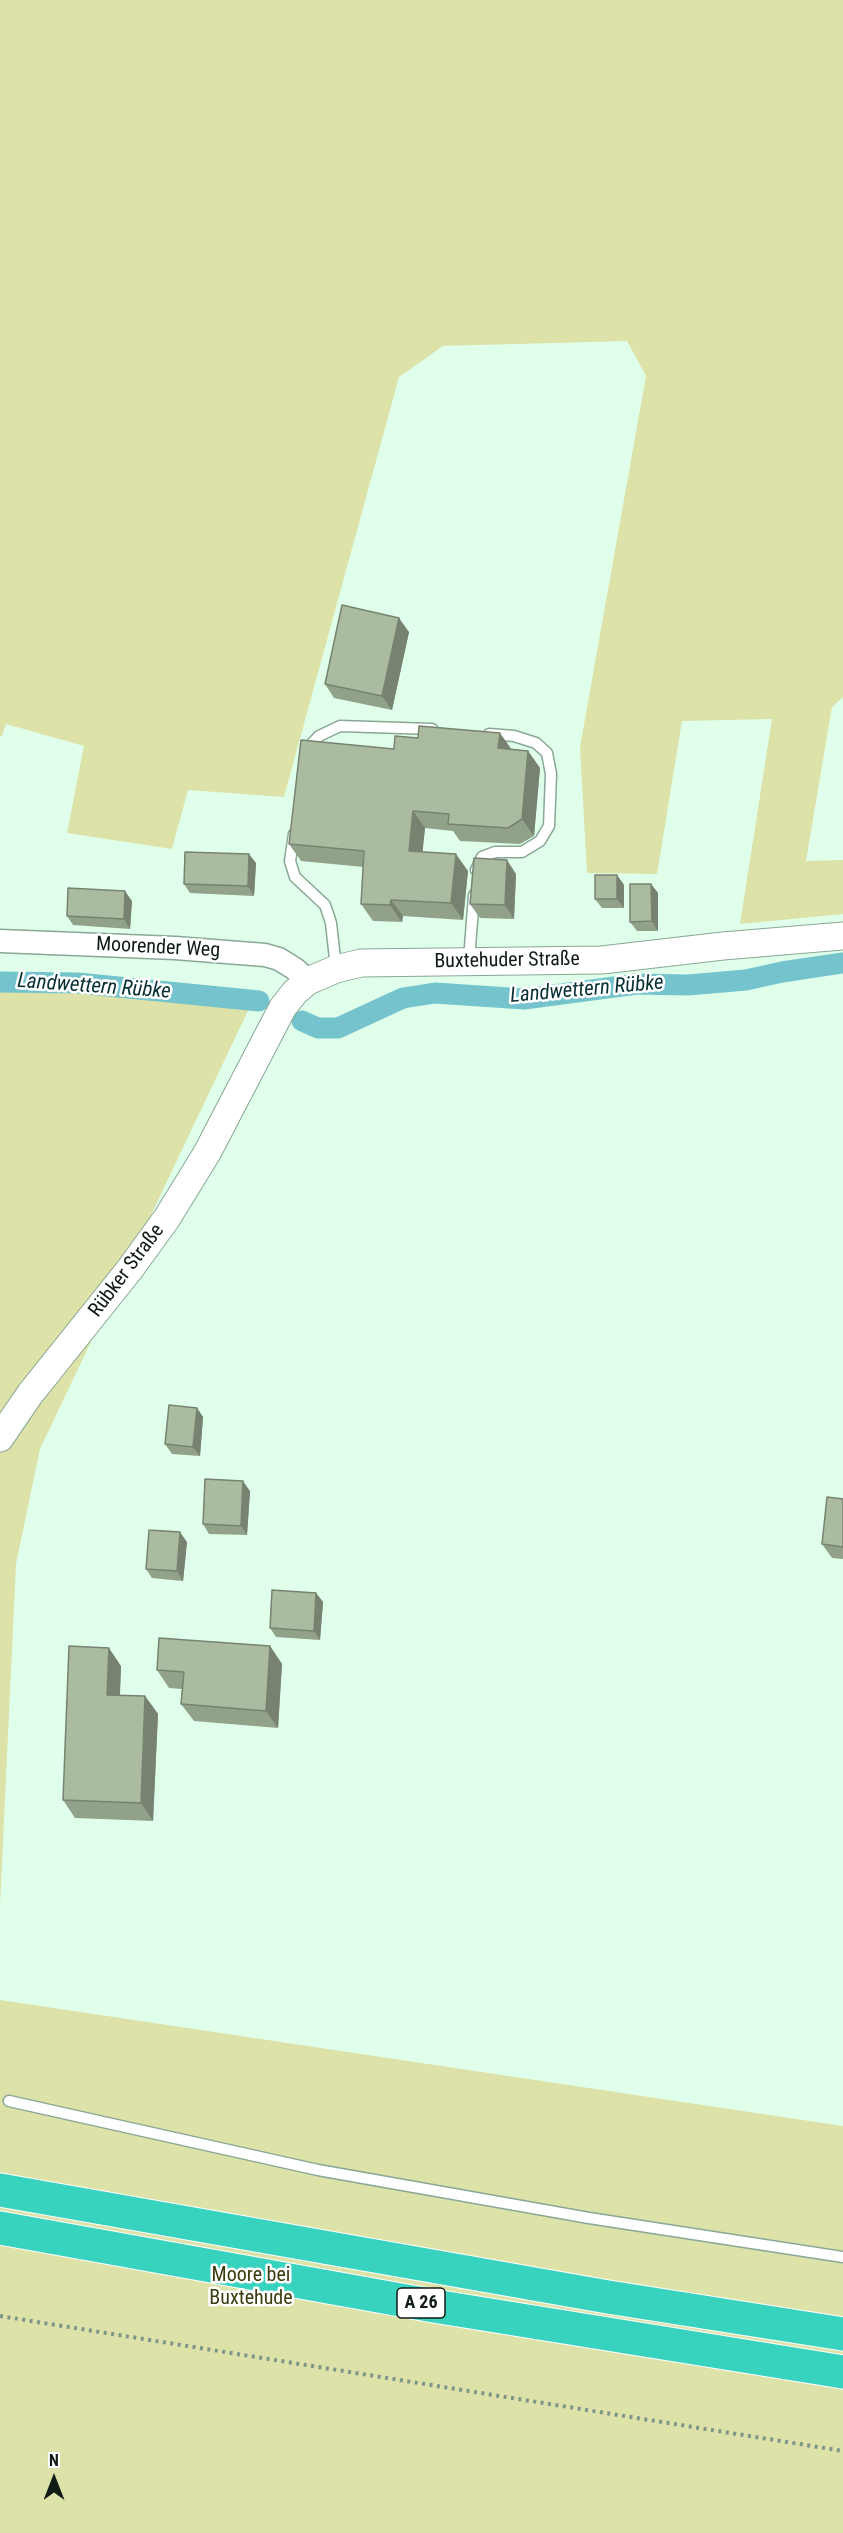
<!DOCTYPE html>
<html>
<head>
<meta charset="utf-8">
<style>
  body { margin:0 }
  #map { position:relative; width:843px; height:2533px; overflow:hidden; background:#dfffeb; font-family:"Roboto Condensed",sans-serif }
  canvas { display:block }
  .north { position:absolute; left:24px; top:2449px; width:60px; height:60px; -webkit-text-stroke:4px #fff; paint-order:stroke; rotate:0deg; font-size:16px; font-weight:700; line-height:24px; text-align:center; color:#0f1b14 }
  .north::after { content:''; display:block; margin:auto; width:21px; height:27px; background:#0f1b14; clip-path:polygon(50% 0,100% 100%,50% 72%,0 100%) }
</style>
</head>
<body>
<div id="map">
<canvas width="843" height="2533"></canvas>
<div class="north">N</div>
</div>
<script>
const ctx = document.querySelector('canvas').getContext('2d');
ctx.lineJoin = 'round';
function fill(path, color) {
  ctx.fillStyle = color;
  ctx.fill(path, 'evenodd');
}
function shape(rows) {
  const path = new Path2D();
  for (const r of rows) {
    path.moveTo(r[0], r[1]);
    for (let i = 2; i < r.length; i += 2) path.lineTo(r[i], r[i + 1]);
  }
  return path;
}
function trace(path, color, width, dash) {
  ctx.strokeStyle = color;
  ctx.lineWidth = width;
  ctx.lineCap = dash ? 'butt' : 'round';
  ctx.setLineDash(dash || []);
  ctx.stroke(path);
}
function label(font, color, halo, rows, align = 'center') {
  ctx.font = font + ' "Roboto Condensed",sans-serif';
  ctx.lineWidth = 5;
  ctx.setLineDash([]);
  ctx.textBaseline = 'middle';
  ctx.strokeStyle = halo;
  ctx.fillStyle = color;
  for (const [text, x, y, turn = 0] of rows) {
    ctx.save();
    ctx.translate(x, y);
    ctx.rotate((+turn || 0) * Math.PI / 180);
    ctx.textAlign = isNaN(turn) ? turn : align;
    if (halo) ctx.strokeText(text, 0, 0);
    ctx.fillText(text, 0, 0);
    ctx.restore();
  }
}
const green = shape([
  [0,0,843,0,843,697,832,707,806,861,843,860,843,914,740,924,772,719,682,721,657,874,587,873,580,747,646,376,627,341,443,346,399,377,284,797,188,790,172,849,67,833,84,746,6,724,2,736,0,736],
  [0,972,255,996,40,1449,16,1564,0,1906],
  [0,2000,843,2126,843,2533,0,2533]
]);
const canal = shape([
  [0,982,78,983,259,1001],
  [302,1021,318,1028,338,1028,403,998,435,993,524,999,637,984,688,985,746,980,782,972,843,963]
]);
const path = shape([
  [0,2316,843,2451]
]);
const service = shape([
  [306,750,319,736,340,726,432,729],
  [294,834,290,861,295,877,325,905,331,923,336,968],
  [476,870,482,857,495,852,522,852,540,841,549,826,551,774,547,753,536,743,514,736,489,734],
  [469,960,474,895],
  [9,2101,318,2170,589,2218,843,2257]
]);
const minor = shape([
  [0,941,175,948,265,955,279,959,295,969,308,981]
]);
const tertiary = shape([
  [0,1438,30,1394,130,1269,167,1218,207,1153,283,1007,295,992,308,981,336,969,361,963,602,960,723,946,843,936]
]);
const motorway = shape([
  [0,2190,608,2297,843,2334],
  [0,2228,434,2306,843,2372]
]);
const wall = shape([
  [409,632,392,710,334,698,325,684],
  [394,749,511,749,528,751,540,768,534,836,520,844,460,841,453,831,425,828,422,852,468,871,463,920,403,916,402,922,373,921,361,904,364,867,301,861,289,844],
  [256,863,254,896,190,893,184,884],
  [516,874,514,919,480,918,470,904],
  [617,875,624,885,624,908,602,908,595,899],
  [651,884,658,893,658,931,637,931,630,922],
  [132,901,130,929,73,925,67,916],
  [197,1408,203,1417,200,1456,172,1454,165,1444],
  [250,1491,247,1535,209,1534,203,1524],
  [843,1499,843,1559,832,1558,822,1544],
  [187,1542,183,1581,152,1578,146,1569],
  [316,1593,323,1602,320,1640,276,1637,270,1628],
  [270,1646,282,1664,278,1728,194,1721,181,1704,182,1689,169,1688,157,1670],
  [121,1666,120,1695,145,1696,158,1714,153,1821,75,1818,63,1800]
]);
const shadedWall = shape([
  [399,618,409,632,392,710,382,696],
  [500,733,512,750,498,748],
  [528,751,540,768,534,836,522,819],
  [413,811,425,828,421,868,409,851],
  [249,854,256,863,254,896,248,886],
  [456,854,468,871,463,920,451,903],
  [507,860,516,874,514,919,505,905],
  [617,875,624,885,624,908,617,899],
  [651,884,658,893,658,931,652,921],
  [125,891,132,901,130,929,124,919],
  [391,900,403,916,402,922,390,905],
  [197,1408,203,1417,200,1456,193,1447],
  [243,1481,250,1491,247,1535,241,1526],
  [180,1532,187,1542,183,1581,177,1571],
  [316,1593,323,1602,320,1640,314,1631],
  [270,1646,282,1664,278,1728,266,1711],
  [109,1648,121,1666,119,1713,107,1695],
  [145,1696,158,1714,153,1821,141,1803]
]);
const building = shape([
  [342,605,399,618,382,696,325,684,342,605],
  [419,726,500,733,498,748,528,751,522,819,508,828,448,824,449,814,413,811,409,851,456,854,451,903,391,900,390,905,361,904,364,851,289,844,301,740,394,749,395,736,418,738,419,726],
  [185,852,249,854,248,886,184,884,185,852],
  [474,858,507,860,505,905,470,904,474,858],
  [595,875,617,875,617,899,595,899,595,875],
  [630,884,651,884,652,921,630,922,630,884],
  [68,888,125,891,124,919,67,916,68,888],
  [169,1405,197,1408,193,1447,165,1444,169,1405],
  [205,1479,243,1481,241,1526,203,1524,205,1479],
  [827,1497,843,1499,843,1547,822,1544,827,1497],
  [149,1530,180,1532,177,1571,146,1569,149,1530],
  [272,1590,316,1593,314,1631,270,1628,272,1590],
  [159,1638,270,1646,266,1711,181,1704,184,1672,157,1670,159,1638],
  [69,1646,109,1648,107,1695,145,1696,141,1803,63,1800,69,1646]
]);
const shields = [
  [421,2303,48]
];
const shieldNames = [
  ["A 26",421,2303]
];
const streetNames = [
  ["Moorender Weg",158,948,3],
  ["Buxtehuder Straße",507,961,-1],
  ["Rübker Straße",127,1271,-53]
];
const parkNames = [
  ["Moore bei",251,2276],
  ["Buxtehude",251,2299]
];
const waterNames = [
  ["Landwettern Rübke",94,987,4],
  ["Landwettern Rübke",587,990,-5]
];
fill(green, '#dde2a8');
trace(canal, '#75c4cd', 21);
trace(service, '#89a795', 13);
trace(minor, '#89a795', 25);
trace(tertiary, '#89a795', 29);
trace(motorway, '#fff', 35);
trace(path, '#7f9587', 4, [3, 4.5]);
trace(service, '#fff', 10);
trace(minor, '#fff', 22);
trace(tertiary, '#fff', 27);
trace(motorway, '#38d3be', 33);
fill(wall, '#92a18a');
fill(shadedWall, '#778370');
fill(building, '#aabba0');
trace(building, '#778370', 1.5);
for (const [x, y, w] of shields) {
  const box = new Path2D();
  box.roundRect(x - w / 2, y - 15, w, 30, 4.5);
  ctx.fillStyle = '#fff';
  ctx.fill(box);
  trace(box, '#0f1b14', 1.5);
}
label('bold 18px', '#0f1b14', null, shieldNames);
label('20px', '#0f1b14', '#fff', streetNames);
label('20px', '#3a3c0e', '#fff', parkNames);
label('italic 21px', '#073034', '#fff', waterNames);
</script>
</body>
</html>
